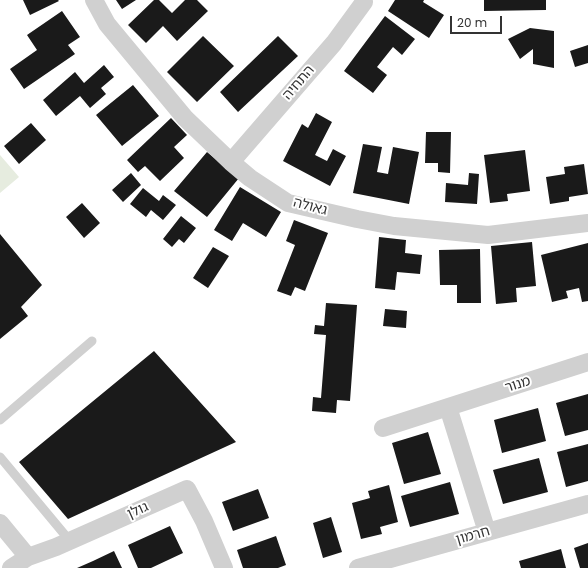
<!DOCTYPE html>
<html>
<head>
<meta charset="utf-8">
<style>
  body { margin:0 }
  #map { position:relative; width:588px; height:568px; overflow:hidden; background:#fff; font-family:Poppins,sans-serif }
  canvas { display:block }
  .scale { position:absolute; left:450px; top:16px; width:52px; height:18px; box-sizing:border-box; border:2px solid #333; border-top:0; padding-left:5px; font-size:12px; line-height:14px; white-space:nowrap; color:#333; -webkit-text-stroke:3px #fff; paint-order:stroke }
</style>
</head>
<body>
<div id="map">
<canvas width="588" height="568"></canvas>
<div class="scale">20 m</div>
</div>
<script>
const ctx = document.querySelector('canvas').getContext('2d');
ctx.lineJoin = 'round';
function fill(path, color) {
  ctx.fillStyle = color;
  ctx.fill(path, 'evenodd');
}
function shape(rows) {
  const path = new Path2D();
  for (const r of rows) {
    path.moveTo(r[0], r[1]);
    for (let i = 2; i < r.length; i += 2) path.lineTo(r[i], r[i + 1]);
  }
  return path;
}
function trace(path, color, width, dash) {
  ctx.strokeStyle = color;
  ctx.lineWidth = width;
  ctx.lineCap = dash ? 'butt' : 'round';
  ctx.setLineDash(dash || []);
  ctx.stroke(path);
}
function label(font, color, halo, rows, align = 'center') {
  ctx.font = font + ' Poppins,"Noto Sans Hebrew",sans-serif';
  ctx.lineWidth = 4;
  ctx.setLineDash([]);
  ctx.textBaseline = 'middle';
  ctx.strokeStyle = halo;
  ctx.fillStyle = color;
  for (const [text, x, y, turn = 0] of rows) {
    ctx.save();
    ctx.translate(x, y);
    ctx.rotate((+turn || 0) * Math.PI / 180);
    ctx.textAlign = isNaN(turn) ? turn : align;
    if (halo) ctx.strokeText(text, 0, 0);
    ctx.fillText(text, 0, 0);
    ctx.restore();
  }
}
const green = shape([
  [0,155,19,177,0,193]
]);
const building = shape([
  [23,0,58,0,59,1,30,15],
  [116,0,136,0,122,9],
  [154,0,159,0,172,13,185,0,197,0,208,11,177,41,163,26,146,43,128,25],
  [395,0,424,0,423,2,444,15,429,38,388,11],
  [484,0,546,0,546,10,484,11],
  [62,11,80,37,68,45,75,54,24,89,10,69,37,50,27,35],
  [385,16,415,39,402,55,393,47,377,67,387,75,373,93,344,71],
  [530,28,554,31,554,68,533,64,533,49,520,59,508,39],
  [203,36,234,66,197,102,167,72],
  [278,36,298,56,238,112,220,92],
  [588,45,588,63,575,67,570,51],
  [104,65,114,77,101,88,106,94,90,108,80,96,56,116,43,100,75,72,84,83],
  [133,85,159,116,122,146,96,115],
  [316,113,332,122,315,155,327,161,333,149,346,156,330,186,283,161,302,124,308,128],
  [171,118,187,135,174,147,184,158,160,181,145,166,138,172,127,160],
  [31,123,46,140,19,164,4,146],
  [426,132,451,132,450,173,438,172,438,163,425,163],
  [363,144,382,147,377,172,388,174,393,147,419,152,409,204,353,193],
  [525,150,530,191,507,194,508,201,490,203,484,155],
  [207,152,239,178,207,217,174,191],
  [584,164,588,194,569,197,569,201,550,204,546,177,565,174,564,167],
  [131,173,141,185,123,202,112,190],
  [469,173,479,174,477,204,445,202,446,183,468,185],
  [240,187,281,212,266,237,243,223,232,241,214,230],
  [143,188,159,201,163,195,176,205,163,220,151,210,146,217,130,204],
  [82,203,100,223,84,238,66,217],
  [181,216,196,228,184,243,179,239,172,247,163,239],
  [294,220,328,233,305,291,295,287,291,296,277,291,295,245,286,241],
  [0,234,42,285,21,307,28,316,0,339],
  [379,237,406,240,405,253,422,255,420,274,397,272,395,290,375,288],
  [532,242,536,286,516,288,517,302,496,304,491,246],
  [588,243,588,301,582,302,579,288,566,291,568,298,552,302,541,255],
  [213,247,229,256,208,288,193,278],
  [480,249,481,303,457,303,457,285,440,285,439,250],
  [326,303,357,305,350,401,337,400,336,413,312,411,313,397,321,398,326,335,314,334,315,325,324,326],
  [385,309,407,311,406,328,383,326],
  [154,351,236,442,68,519,19,462],
  [588,394,588,430,565,436,556,403],
  [538,408,546,441,502,453,494,420],
  [428,432,441,474,404,484,392,443],
  [588,444,588,481,566,487,557,452],
  [539,458,548,492,503,504,493,470],
  [450,482,459,514,410,527,401,496],
  [389,485,398,522,380,527,382,534,361,539,352,503,370,498,368,491],
  [258,489,269,518,233,531,222,502],
  [331,517,342,552,323,558,313,523],
  [170,526,183,553,151,568,138,568,128,545],
  [276,536,286,565,278,568,243,568,237,550],
  [588,543,588,568,580,568,574,548],
  [561,549,566,568,521,568,519,561],
  [114,551,122,568,77,568,93,561]
]);
const service = shape([
  [0,420,92,341],
  [0,457,70,541]
]);
const minor = shape([
  [94,0,107,24,185,118,231,162,250,178,288,203,357,219,394,226,488,235,588,223],
  [231,162,334,43,364,2],
  [448,407,487,532],
  [383,428,588,362],
  [0,523,28,557],
  [11,568,28,557,56,547,187,489,204,521,224,568],
  [358,568,588,504]
]);
const streetNames = [
  ["התחיה",299,83,-49],
  ["גאולה",310,207,15],
  ["מנור",518,385,-18],
  ["גולן",138,511,-24],
  ["חרמון",473,536,-16]
];
fill(green, '#e6ecdf');
fill(building, '#1a1a1a');
trace(service, '#d0d0d0', 9);
trace(minor, '#d0d0d0', 18);
label('14px', '#333', '#fff', streetNames);
</script>
</body>
</html>
